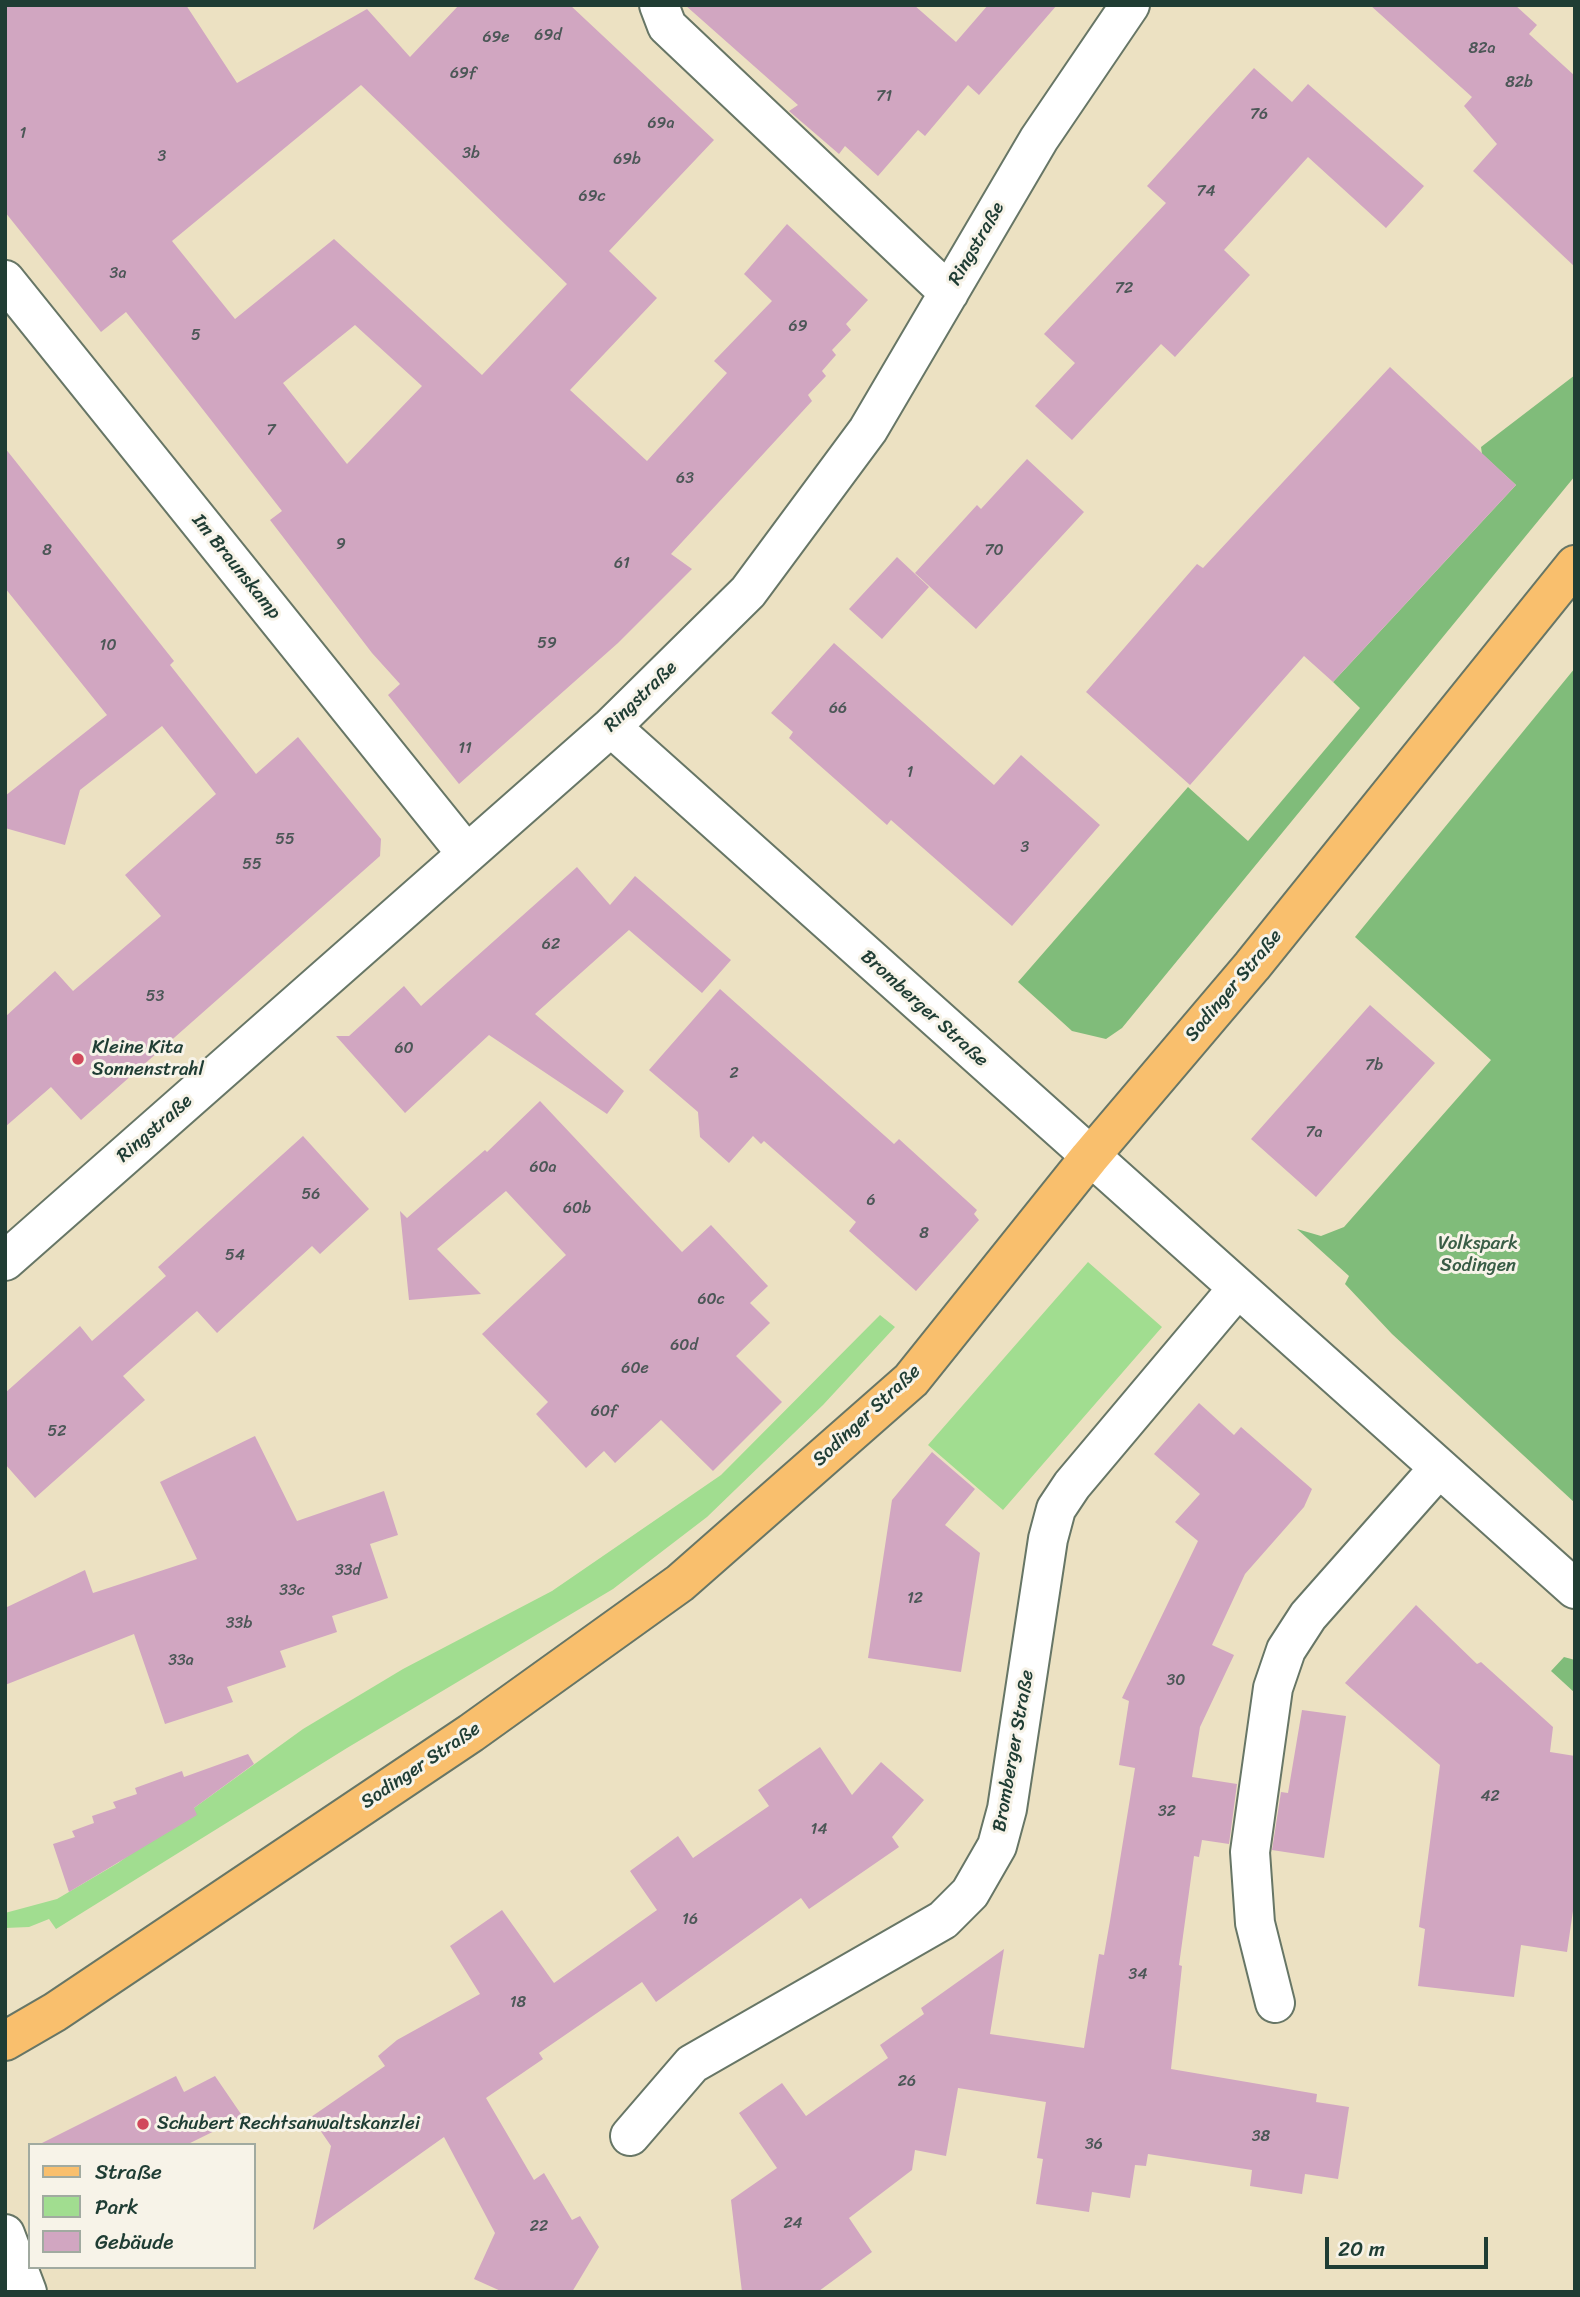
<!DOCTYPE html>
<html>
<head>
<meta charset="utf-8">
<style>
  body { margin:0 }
  #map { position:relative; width:1580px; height:2297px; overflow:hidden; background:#ece1c2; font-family:Sriracha,sans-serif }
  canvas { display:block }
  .frame { position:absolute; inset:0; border:7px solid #1f3d34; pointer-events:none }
  .legend { position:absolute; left:28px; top:2143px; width:228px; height:126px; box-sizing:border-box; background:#f7f3e8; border:2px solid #a1aaa0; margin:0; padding:9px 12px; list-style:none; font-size:21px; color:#1f3d34 }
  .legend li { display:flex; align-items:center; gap:14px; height:35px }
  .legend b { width:35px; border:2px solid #a1aaa0 }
  .scale { position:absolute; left:1325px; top:2237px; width:163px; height:32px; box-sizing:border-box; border:4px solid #1f3d34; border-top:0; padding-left:9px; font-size:21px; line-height:24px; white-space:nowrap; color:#1f3d34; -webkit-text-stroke:5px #f7f3e8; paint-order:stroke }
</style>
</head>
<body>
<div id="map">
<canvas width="1580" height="2297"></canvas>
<div class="frame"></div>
<ul class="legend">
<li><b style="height:9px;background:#f9bf6d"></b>Straße</li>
<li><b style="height:19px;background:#a1dd90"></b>Park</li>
<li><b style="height:19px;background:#d1a6c1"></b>Gebäude</li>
</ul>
<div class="scale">20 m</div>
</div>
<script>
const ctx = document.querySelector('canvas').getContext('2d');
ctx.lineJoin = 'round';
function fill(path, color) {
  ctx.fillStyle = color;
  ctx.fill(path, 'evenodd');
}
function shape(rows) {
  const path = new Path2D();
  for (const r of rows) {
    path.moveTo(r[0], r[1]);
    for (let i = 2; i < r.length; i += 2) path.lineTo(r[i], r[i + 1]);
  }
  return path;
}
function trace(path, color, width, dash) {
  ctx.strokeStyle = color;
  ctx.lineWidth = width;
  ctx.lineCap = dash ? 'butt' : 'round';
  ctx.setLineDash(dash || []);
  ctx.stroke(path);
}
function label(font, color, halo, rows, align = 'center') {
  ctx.font = font + ' Sriracha,sans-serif';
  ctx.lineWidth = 6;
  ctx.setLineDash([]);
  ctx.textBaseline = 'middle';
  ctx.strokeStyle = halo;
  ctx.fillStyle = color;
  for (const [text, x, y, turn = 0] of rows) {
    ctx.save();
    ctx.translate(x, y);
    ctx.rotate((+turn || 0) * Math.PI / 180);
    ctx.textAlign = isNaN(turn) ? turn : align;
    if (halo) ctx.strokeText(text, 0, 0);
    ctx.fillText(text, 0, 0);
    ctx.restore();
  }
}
const green = shape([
  [1088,1262,1162,1327,1003,1510,928,1445],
  [880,1315,895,1327,823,1405,707,1517,613,1589,347,1748,56,1929,49,1919,29,1927,5,1928,5,1913,57,1899,118,1863,303,1729,403,1669,552,1591,721,1475]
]);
const forest = shape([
  [1575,375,1575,476,1122,1028,1106,1039,1072,1031,1018,982,1188,787,1248,841,1360,708,1333,682,1516,485,1482,454,1481,447],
  [1575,668,1575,1503,1392,1334,1345,1284,1349,1276,1297,1229,1321,1236,1344,1227,1491,1060,1355,937],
  [1564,1657,1575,1660,1575,1693,1551,1671]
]);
const building = shape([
  [5,5,186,5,237,83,367,9,410,57,459,5,570,5,714,140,609,251,657,298,570,390,647,461,727,373,714,361,772,301,744,274,787,224,868,300,846,324,851,330,832,350,836,355,822,371,826,376,808,395,812,401,671,554,692,569,618,643,459,784,388,695,400,684,372,653,270,520,282,511,197,402,126,312,101,332,5,212],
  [361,85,567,284,482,375,334,239,235,319,172,241],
  [355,325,422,386,347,464,283,383],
  [685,5,914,5,956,42,988,5,1057,5,979,95,968,85,925,136,918,130,878,176,845,146,839,154,789,111,798,105],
  [1370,5,1515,5,1537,25,1529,34,1575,76,1575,267,1473,171,1497,144,1464,106,1472,97],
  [1254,68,1292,102,1308,84,1424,186,1386,228,1308,157,1224,250,1250,275,1175,357,1161,344,1072,440,1035,406,1075,363,1044,334,1166,203,1147,186],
  [1390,367,1516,485,1333,682,1304,656,1190,785,1086,692,1197,564,1203,568],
  [5,448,174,661,170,665,256,774,298,737,381,839,380,856,81,1120,51,1087,5,1127,5,1017,55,971,73,991,161,916,125,875,216,794,162,726,80,790,65,845,5,828,5,796,107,715,5,588],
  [1027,459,1084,512,976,629,915,573,977,505,981,509],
  [897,557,929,587,882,639,849,609],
  [834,643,994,785,1021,755,1100,825,1012,926,891,820,887,825,818,764,789,738,793,732,771,713],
  [577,867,610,905,635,876,731,960,702,993,629,930,535,1014,624,1091,607,1114,489,1035,405,1113,336,1036,349,1036,404,986,421,1006],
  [720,989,894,1144,899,1139,977,1210,974,1214,979,1220,916,1291,849,1231,856,1222,764,1141,761,1144,753,1136,729,1163,700,1137,698,1112,649,1070],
  [1370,1005,1435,1063,1316,1197,1251,1139],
  [540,1101,682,1252,711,1225,768,1286,750,1303,770,1323,736,1356,782,1402,713,1471,661,1420,615,1463,604,1451,586,1468,536,1414,548,1402,482,1334,566,1255,506,1191,437,1249,481,1294,409,1300,400,1211,407,1218,485,1150,487,1152],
  [303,1136,369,1209,320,1254,312,1246,217,1333,197,1311,123,1376,145,1400,35,1498,5,1464,5,1393,80,1326,92,1341,166,1276,158,1267],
  [1199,1403,1234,1435,1241,1427,1312,1489,1304,1507,1245,1574,1212,1645,1234,1655,1200,1727,1192,1777,1237,1784,1229,1844,1202,1840,1199,1857,1194,1856,1179,1965,1182,1966,1171,2069,1317,2094,1316,2102,1349,2107,1338,2179,1305,2174,1302,2194,1250,2186,1252,2170,1148,2154,1146,2166,1135,2165,1130,2198,1092,2192,1089,2212,1036,2204,1043,2159,1037,2158,1046,2102,958,2088,946,2156,915,2150,912,2170,849,2218,872,2252,819,2291,742,2292,731,2200,777,2168,739,2113,782,2083,806,2116,888,2058,880,2045,924,2014,921,2008,1004,1949,990,2034,1084,2048,1099,1954,1104,1955,1110,1921,1135,1768,1119,1765,1129,1701,1122,1698,1198,1541,1175,1522,1200,1494,1154,1454],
  [255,1436,297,1521,384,1491,398,1535,370,1544,388,1598,332,1616,337,1632,280,1651,286,1667,227,1687,233,1702,165,1724,134,1634,5,1685,5,1608,85,1570,93,1593,197,1559,160,1482],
  [932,1452,975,1489,945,1525,980,1553,961,1672,868,1658,892,1500],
  [1416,1605,1477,1664,1481,1662,1553,1727,1550,1752,1575,1756,1575,1897,1567,1952,1521,1945,1514,1997,1418,1986,1425,1929,1419,1927,1440,1765,1345,1683],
  [1302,1710,1346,1716,1324,1858,1272,1850,1281,1792,1288,1793],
  [820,1747,852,1795,881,1762,924,1800,892,1837,899,1847,809,1909,801,1898,656,2002,642,1982,539,2053,543,2059,486,2098,534,2180,544,2173,572,2220,580,2216,599,2247,572,2292,503,2292,474,2279,495,2233,444,2137,313,2230,331,2146,311,2117,385,2066,378,2056,397,2040,480,1994,450,1946,502,1910,554,1983,657,1910,630,1871,678,1836,693,1858,769,1806,758,1790],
  [248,1754,254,1764,194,1808,197,1815,69,1892,53,1844,75,1837,72,1831,94,1823,92,1816,116,1808,113,1802,137,1794,135,1788,182,1771,184,1777],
  [176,2076,184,2092,215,2076,243,2117,186,2145,38,2145]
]);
const minor = shape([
  [659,5,667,26,949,293],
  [5,280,466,853],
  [611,727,1575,1589],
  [5,1261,611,727,748,592,868,430,1039,139,1130,5],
  [1275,2003,1255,1923,1250,1852,1273,1688,1286,1650,1308,1616,1439,1468],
  [630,2136,692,2064,943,1920,970,1893,997,1846,1007,1809,1048,1539,1056,1509,1072,1485,1237,1289],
  [5,2234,27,2292]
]);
const major = shape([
  [5,2041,55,2012,471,1733,680,1583,911,1380,1089,1158,1252,966,1575,565]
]);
const markers = [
  [78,1059,7,"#d1495b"],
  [143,2124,7,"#d1495b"]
];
const numberNames = [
  ["69d",548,36],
  ["69e",496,38],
  ["82a",1482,49],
  ["69f",463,74],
  ["82b",1519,83],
  ["71",884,97],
  ["76",1259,115],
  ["69a",661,124],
  ["1",23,134],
  ["3b",471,154],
  ["3",162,157],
  ["69b",627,160],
  ["74",1206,192],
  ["69c",592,197],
  ["3a",118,274],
  ["72",1124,289],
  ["69",798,327],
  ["5",196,336],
  ["7",271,431],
  ["63",685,479],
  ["9",341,545],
  ["8",47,551],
  ["70",994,551],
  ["61",622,564],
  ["59",547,644],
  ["10",108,646],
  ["66",838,709],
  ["11",465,749],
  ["1",910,773],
  ["55",285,840],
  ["3",1025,848],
  ["55",252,865],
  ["62",551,945],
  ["53",155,997],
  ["60",404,1049],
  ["7b",1374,1066],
  ["2",734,1074],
  ["7a",1314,1133],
  ["60a",543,1168],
  ["56",311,1195],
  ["6",871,1201],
  ["60b",577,1209],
  ["8",924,1234],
  ["54",235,1256],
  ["60c",711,1300],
  ["60d",684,1346],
  ["60e",635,1369],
  ["60f",604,1412],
  ["52",57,1432],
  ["33d",348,1571],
  ["33c",292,1591],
  ["12",915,1599],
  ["33b",239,1624],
  ["33a",181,1661],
  ["30",1176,1681],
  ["42",1490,1797],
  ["32",1167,1812],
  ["14",819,1830],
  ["16",690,1920],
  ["34",1138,1975],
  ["18",518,2003],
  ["26",907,2082],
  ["38",1261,2137],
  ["36",1094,2145],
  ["24",793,2224],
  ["22",539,2227]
];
const streetNames = [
  ["Ringstraße",977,244,-60],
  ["Im Braunskamp",236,567,51],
  ["Ringstraße",641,697,-44],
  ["Sodinger Straße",1234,986,-50],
  ["Bromberger Straße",924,1009,42],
  ["Ringstraße",155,1129,-41],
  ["Sodinger Straße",867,1416,-43],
  ["Bromberger Straße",1014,1751,-80],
  ["Sodinger Straße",421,1766,-34]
];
const poiNames = [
  ["Kleine Kita",92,1048],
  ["Sonnenstrahl",92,1070],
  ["Schubert Rechtsanwaltskanzlei",157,2124]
];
const parkNames = [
  ["Volkspark",1478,1244],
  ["Sodingen",1478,1266]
];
fill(green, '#a1dd90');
fill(forest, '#80bc7a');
fill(building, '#d1a6c1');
trace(minor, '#677666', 42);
trace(major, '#677666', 42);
trace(minor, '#fff', 38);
trace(major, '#f9bf6d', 38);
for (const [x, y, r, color] of markers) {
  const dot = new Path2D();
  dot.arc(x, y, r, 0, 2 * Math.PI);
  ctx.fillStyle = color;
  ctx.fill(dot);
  trace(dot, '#f7f3e8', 2.5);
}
label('16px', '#4c5757', null, numberNames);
label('19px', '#1f3d34', '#f7f3e8', streetNames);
label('19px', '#1f3d34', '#f7f3e8', poiNames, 'left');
label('19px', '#395d46', '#f7f3e8', parkNames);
</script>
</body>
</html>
